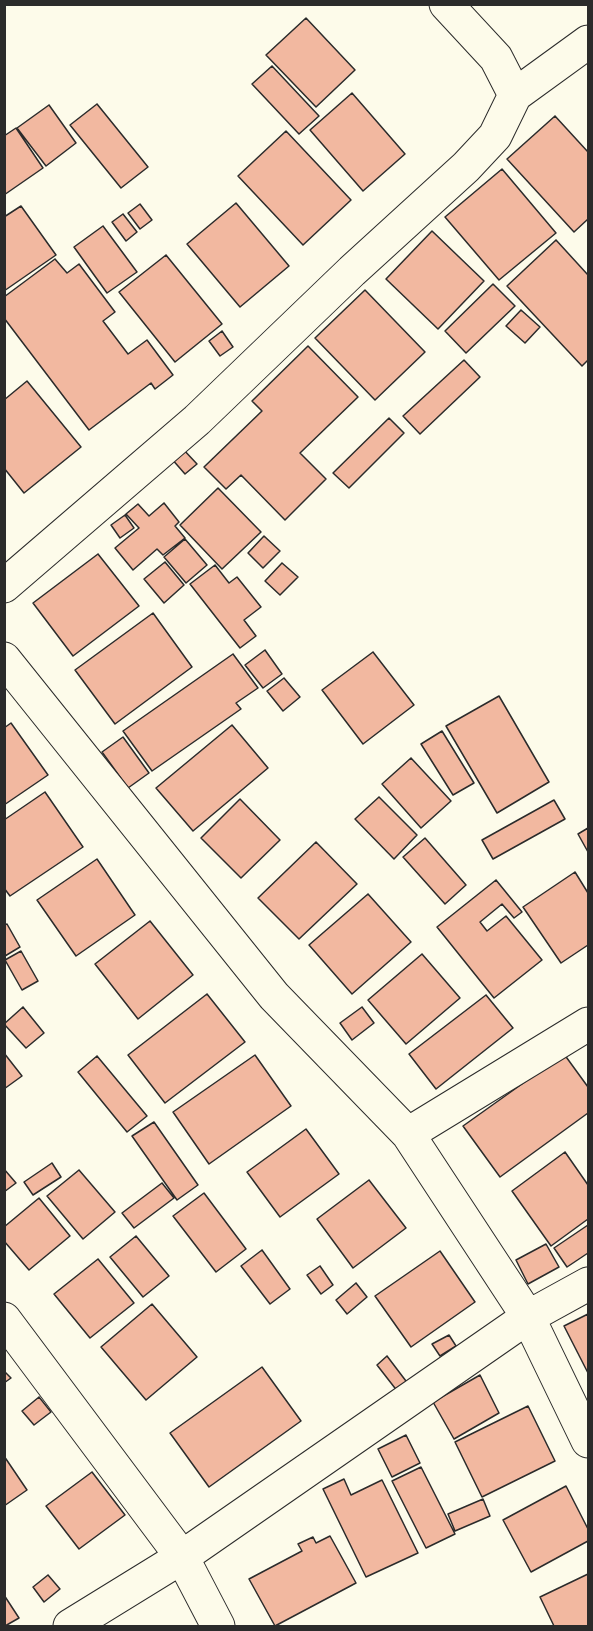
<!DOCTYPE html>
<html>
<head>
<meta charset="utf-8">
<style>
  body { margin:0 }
  #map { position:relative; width:593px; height:1631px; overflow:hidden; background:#fdfbea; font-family:"Titillium Web",sans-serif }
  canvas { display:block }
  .frame { position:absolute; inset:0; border:6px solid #2b2b2b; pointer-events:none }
</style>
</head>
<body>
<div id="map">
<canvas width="593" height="1631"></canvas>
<div class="frame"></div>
</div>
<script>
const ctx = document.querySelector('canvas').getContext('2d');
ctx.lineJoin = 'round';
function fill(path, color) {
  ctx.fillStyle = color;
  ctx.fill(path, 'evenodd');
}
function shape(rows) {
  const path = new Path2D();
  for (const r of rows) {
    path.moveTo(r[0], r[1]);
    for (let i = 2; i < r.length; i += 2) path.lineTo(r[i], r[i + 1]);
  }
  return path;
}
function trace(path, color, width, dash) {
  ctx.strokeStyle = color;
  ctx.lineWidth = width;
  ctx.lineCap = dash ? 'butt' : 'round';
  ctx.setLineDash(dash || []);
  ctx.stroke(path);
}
const building = shape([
  [306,18,355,70,316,107,266,55,306,18],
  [272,66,319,116,299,134,252,84,272,66],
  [352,93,405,154,363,191,310,130,352,93],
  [97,104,148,167,121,188,70,125,97,104],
  [49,105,76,143,46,166,17,128,49,105],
  [555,116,588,152,588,219,574,232,507,159,555,116],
  [16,128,43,168,4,195,4,136,16,128],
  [286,131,351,200,303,245,238,176,286,131],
  [502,169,556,233,499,280,445,217,502,169],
  [236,203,289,266,240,307,187,244,236,203],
  [140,204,152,220,140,229,128,213,140,204],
  [21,206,56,255,4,291,4,217,21,206],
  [123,214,137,232,126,241,112,222,123,214],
  [103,226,137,272,107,293,74,247,103,226],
  [432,231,484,281,438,329,386,279,432,231],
  [556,240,588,275,588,360,582,366,507,286,556,240],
  [166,255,222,324,175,362,119,292,166,255],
  [55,259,67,273,79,264,115,312,103,321,128,354,147,340,173,375,155,389,151,383,89,430,4,318,4,297,55,259],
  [493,284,515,306,466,353,445,331,493,284],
  [365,290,425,352,375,400,315,338,365,290],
  [521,310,540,327,525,343,506,326,521,310],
  [222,331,233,347,220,356,209,341,222,331],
  [308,346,358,397,300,453,326,479,285,520,241,475,226,489,204,467,262,411,252,401,308,346],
  [464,360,480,377,420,434,403,416,464,360],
  [27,381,81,447,24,493,4,468,4,400,27,381],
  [389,418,404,433,349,488,333,473,389,418],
  [182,448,197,464,185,474,171,458,182,448],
  [218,488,261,532,222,569,180,525,218,488],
  [164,503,179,522,175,526,185,538,163,555,157,549,133,570,115,548,139,528,126,514,138,504,149,516,164,503],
  [125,515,134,528,120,538,111,525,125,515],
  [264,536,280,551,263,568,248,553,264,536],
  [185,539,207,565,186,583,164,557,185,539],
  [98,554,139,606,73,656,33,603,98,554],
  [165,562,184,585,164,603,144,579,165,562],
  [282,563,298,577,280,595,265,581,282,563],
  [215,565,229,583,237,577,261,607,244,620,256,636,240,648,190,584,215,565],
  [153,613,192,667,115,724,75,670,153,613],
  [265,650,282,674,263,688,245,665,265,650],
  [373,652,414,705,363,744,322,690,373,652],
  [233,654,258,688,236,703,241,709,152,771,123,731,233,654],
  [284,678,300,697,283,711,267,691,284,678],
  [499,696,549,782,497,813,446,726,499,696],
  [11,723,48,775,4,805,4,728,11,723],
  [232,725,268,768,193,831,156,788,232,725],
  [442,731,474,783,453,795,421,744,442,731],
  [123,737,149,773,128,788,102,752,123,737],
  [411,758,451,801,421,828,382,784,411,758],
  [45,792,83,847,10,896,4,888,4,820,45,792],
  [379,797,417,835,394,859,355,819,379,797],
  [240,799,280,840,241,878,201,838,240,799],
  [554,800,565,819,493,859,482,840,554,800],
  [588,828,588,852,578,834,588,828],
  [425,838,466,885,445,904,403,857,425,838],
  [316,842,357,884,299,939,258,898,316,842],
  [97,859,135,915,76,956,37,900,97,859],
  [575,872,588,893,588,945,561,963,523,907,575,872],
  [496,880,522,912,514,918,502,904,480,922,487,931,506,916,542,960,494,998,437,927,496,880],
  [368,894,411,942,352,994,309,945,368,894],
  [150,921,193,975,138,1019,95,964,150,921],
  [7,924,20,947,5,956,4,925,7,924],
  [21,951,38,981,22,990,5,960,21,951],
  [422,954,460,998,406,1044,368,1000,422,954],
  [207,994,245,1042,165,1103,128,1055,207,994],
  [486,995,513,1028,436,1089,409,1054,486,995],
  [23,1007,44,1033,26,1048,4,1024,23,1007],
  [362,1007,374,1023,352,1040,340,1023,362,1007],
  [4,1053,22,1076,4,1089,4,1053],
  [564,1054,588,1087,588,1113,500,1177,463,1126,564,1054],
  [255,1055,291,1106,209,1164,173,1112,255,1055],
  [97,1056,147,1116,127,1132,78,1072,97,1056],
  [154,1122,198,1185,177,1200,132,1136,154,1122],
  [306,1129,339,1174,280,1217,247,1172,306,1129],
  [565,1152,588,1185,588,1219,551,1246,512,1191,565,1152],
  [52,1163,61,1177,33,1195,24,1182,52,1163],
  [4,1169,16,1183,4,1192,4,1169],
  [79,1170,115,1212,83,1239,47,1196,79,1170],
  [369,1180,406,1228,353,1268,317,1219,369,1180],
  [162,1183,174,1198,134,1228,122,1213,162,1183],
  [204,1193,246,1249,216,1272,173,1216,204,1193],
  [39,1198,70,1236,29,1270,4,1241,4,1227,39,1198],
  [588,1225,588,1253,567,1267,554,1248,588,1225],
  [136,1236,169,1276,143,1297,110,1257,136,1236],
  [546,1244,559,1267,528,1284,516,1260,546,1244],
  [262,1250,290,1289,270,1304,241,1266,262,1250],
  [440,1251,475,1302,411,1347,375,1296,440,1251],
  [98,1259,134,1303,90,1338,54,1294,98,1259],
  [320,1266,333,1285,321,1294,307,1275,320,1266],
  [356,1283,367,1297,347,1314,336,1300,356,1283],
  [152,1304,197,1357,146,1400,101,1347,152,1304],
  [588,1314,588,1373,564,1326,588,1314],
  [449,1335,456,1346,440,1356,432,1344,449,1335],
  [387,1356,409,1385,398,1392,377,1365,387,1356],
  [262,1367,301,1421,209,1487,170,1433,262,1367],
  [4,1371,11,1378,4,1383,4,1371],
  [480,1375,499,1413,454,1439,433,1402,480,1375],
  [39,1397,51,1412,34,1425,22,1411,39,1397],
  [528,1406,555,1461,482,1497,455,1442,528,1406],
  [406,1435,420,1463,392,1477,378,1449,406,1435],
  [4,1456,27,1490,4,1506,4,1456],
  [421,1467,455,1534,426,1548,392,1481,421,1467],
  [92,1472,125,1515,79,1549,46,1506,92,1472],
  [344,1479,351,1495,382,1480,418,1553,366,1577,323,1489,344,1479],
  [566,1486,588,1529,588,1541,531,1572,503,1520,566,1486],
  [483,1499,490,1516,455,1531,448,1514,483,1499],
  [330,1536,356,1583,275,1626,249,1579,302,1551,298,1544,313,1537,316,1543,330,1536],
  [588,1574,588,1626,554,1626,540,1597,588,1574],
  [48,1575,60,1589,44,1602,33,1587,48,1575],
  [4,1595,19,1618,5,1626,4,1626,4,1595]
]);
const minor = shape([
  [446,4,496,58,515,95],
  [4,586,197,420,352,271,466,167,495,136,515,95,588,42],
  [4,659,274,996,408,1134,528,1317,588,1441],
  [408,1134,588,1024],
  [4,1319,182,1557,218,1626],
  [70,1626,182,1557,528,1317,588,1284]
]);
fill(building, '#f2b8a0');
trace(building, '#2b2b2b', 1.5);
trace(minor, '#2b2b2b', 35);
trace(minor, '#fdfbea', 33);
</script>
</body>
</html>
